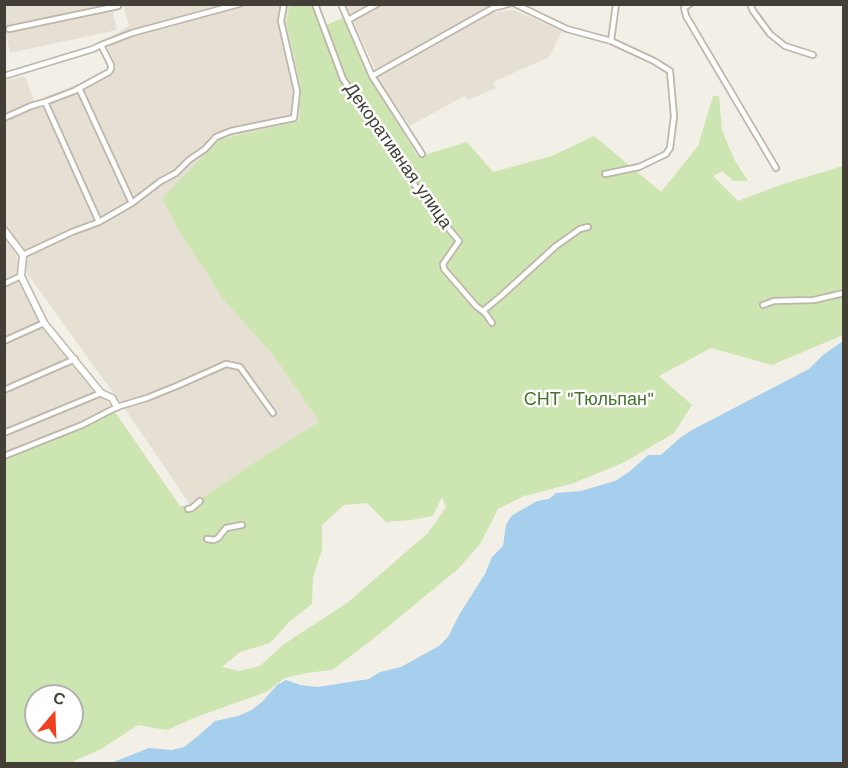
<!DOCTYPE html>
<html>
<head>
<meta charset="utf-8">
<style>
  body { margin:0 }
  #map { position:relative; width:848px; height:768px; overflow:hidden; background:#f2efe6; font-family:"Work Sans",sans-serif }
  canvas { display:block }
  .frame { position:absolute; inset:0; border:6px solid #443f36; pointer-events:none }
  .north { position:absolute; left:24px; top:684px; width:60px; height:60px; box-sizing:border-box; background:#fff; border:2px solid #b4b2af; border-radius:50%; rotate:19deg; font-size:16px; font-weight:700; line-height:24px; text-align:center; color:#443f36 }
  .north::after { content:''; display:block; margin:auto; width:21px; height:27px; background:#f0401f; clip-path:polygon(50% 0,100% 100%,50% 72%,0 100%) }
</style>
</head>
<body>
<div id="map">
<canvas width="848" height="768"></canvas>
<div class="frame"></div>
<div class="north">С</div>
</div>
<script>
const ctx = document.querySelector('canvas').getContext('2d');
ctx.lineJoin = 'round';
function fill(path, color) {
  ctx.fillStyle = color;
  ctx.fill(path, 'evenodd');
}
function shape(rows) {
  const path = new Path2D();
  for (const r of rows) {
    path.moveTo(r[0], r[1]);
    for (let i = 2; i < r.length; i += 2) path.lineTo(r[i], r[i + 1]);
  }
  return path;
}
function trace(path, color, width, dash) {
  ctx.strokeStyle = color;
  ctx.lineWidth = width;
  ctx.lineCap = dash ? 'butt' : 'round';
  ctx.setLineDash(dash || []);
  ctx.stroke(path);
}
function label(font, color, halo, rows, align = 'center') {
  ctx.font = font + ' "Work Sans",sans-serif';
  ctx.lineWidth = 5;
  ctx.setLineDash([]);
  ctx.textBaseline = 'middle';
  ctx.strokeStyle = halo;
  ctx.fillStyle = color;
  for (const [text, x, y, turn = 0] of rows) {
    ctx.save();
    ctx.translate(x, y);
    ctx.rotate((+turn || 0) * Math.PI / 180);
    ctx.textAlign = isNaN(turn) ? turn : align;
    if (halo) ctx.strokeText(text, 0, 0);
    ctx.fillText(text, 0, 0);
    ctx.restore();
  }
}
const residential = shape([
  [4,5,111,5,117,30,10,53,5,29],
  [123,5,294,5,290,5,286,22,301,88,299,121,219,140,205,270,221,297,273,355,319,422,267,454,191,506,125,409,26,272,25,256,23,250,5,225,4,81,25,76,34,101,78,84,116,67,105,40,129,26],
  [346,5,492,5,496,12,514,10,562,31,549,57,493,82,496,88,468,100,464,96,410,126,377,78,376,71],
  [4,238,15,252,19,266,20,280,42,325,101,393,115,412,5,459]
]);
const green = shape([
  [294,4,318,5,326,25,345,17,367,72,418,157,467,142,493,172,552,156,594,136,661,192,698,146,713,96,719,96,722,130,734,159,748,181,734,181,722,171,713,176,738,201,783,184,843,166,843,335,772,365,711,348,659,376,692,405,674,433,623,463,571,484,524,496,498,509,480,544,458,569,373,639,332,670,306,673,285,678,266,692,196,717,167,730,138,725,101,749,70,763,5,764,5,459,115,412,180,506,190,506,267,454,319,422,273,355,221,297,205,270,183,238,162,198,219,140,299,121,301,88,286,22,290,5],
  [442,497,446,507,428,533,347,603,284,644,260,666,239,671,222,667,240,652,270,643,290,621,312,604,313,577,322,550,322,525,344,505,367,503,386,522,411,520,433,516],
  [36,696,72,696,72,732,36,732]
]);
const water = shape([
  [843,341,843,763,111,763,149,748,172,750,184,747,198,736,215,721,238,716,252,710,263,701,277,685,286,680,300,685,318,687,369,679,380,672,401,667,439,646,448,637,459,615,485,574,492,557,503,546,506,525,510,518,513,515,537,501,549,499,556,493,581,491,615,481,629,472,648,455,661,455,680,438,692,430,809,369,823,355]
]);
const minor = shape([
  [315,4,343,79,427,203,459,241,443,264,444,269,476,306,485,313,492,323],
  [341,4,372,76,422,154],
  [515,4,567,29,611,41,654,61,670,71,674,116,670,148,666,154,639,167,605,174],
  [690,4,684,8,686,16,776,168],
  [750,4,753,11,770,34,785,46,813,55],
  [348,20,377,4],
  [9,29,118,6,117,4],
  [611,41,616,4],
  [4,76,93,49,101,45],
  [372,76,493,8,508,4],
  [79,88,132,203],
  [45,102,99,222],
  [4,118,31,106,45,102,74,91,109,72,111,69,111,65,101,45,132,33,239,4],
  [23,255,72,232,99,222,132,203,161,181,176,173,189,160,205,149,216,137,231,131,294,118,297,91,281,21,284,4],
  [4,284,21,276],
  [763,305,774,301,814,300,844,293],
  [483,311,501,296,556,246,580,229,588,227],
  [4,341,44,323],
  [4,390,75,359],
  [4,433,101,393],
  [4,456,82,425,117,407,147,398,179,385,226,364,240,367,273,413],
  [188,509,192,508,200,501],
  [207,539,214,540,218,538,226,528,242,525]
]);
const tertiary = shape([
  [4,230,23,255,21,276,44,323,101,393,112,398,117,407]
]);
const streetNames = [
  ["Декоративная улица",398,156,55]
];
const parkNames = [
  ["СНТ \"Тюльпан\"",589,400]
];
fill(residential, '#e6e0d4');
fill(green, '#cde5b0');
fill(water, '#a5cfec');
trace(minor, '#bdb6a9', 8);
trace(tertiary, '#bdb6a9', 9);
trace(minor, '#fff', 4.5);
trace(tertiary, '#fff', 6);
label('18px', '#443f36', '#fff', streetNames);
label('18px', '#46732c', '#fff', parkNames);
</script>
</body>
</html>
